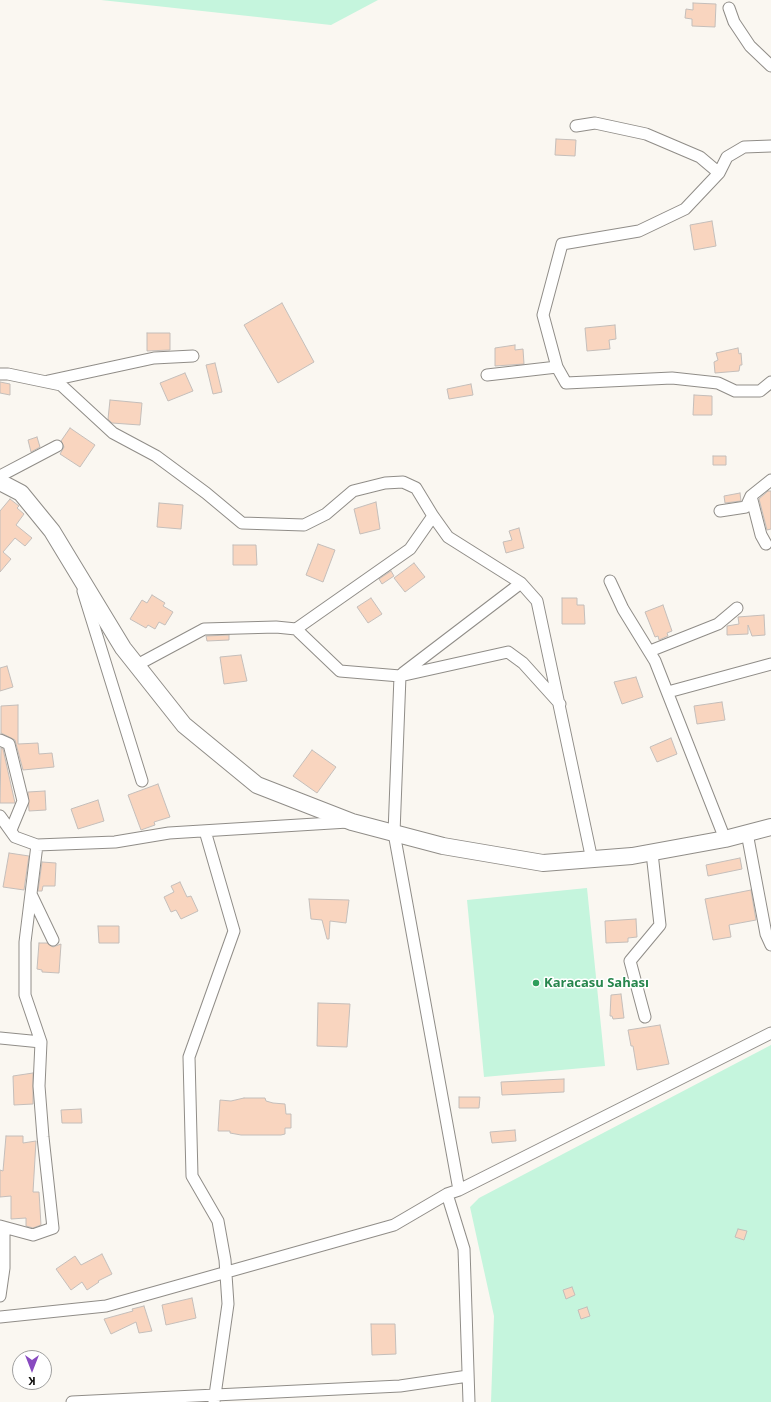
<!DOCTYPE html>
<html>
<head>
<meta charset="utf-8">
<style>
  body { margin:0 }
  #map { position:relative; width:771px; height:1402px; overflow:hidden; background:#faf7f1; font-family:"Open Sans",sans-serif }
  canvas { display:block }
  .north { position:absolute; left:12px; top:1350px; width:40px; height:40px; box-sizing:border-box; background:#fff; border:1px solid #9f9f9e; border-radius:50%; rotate:180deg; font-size:11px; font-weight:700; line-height:16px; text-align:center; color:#100f0d }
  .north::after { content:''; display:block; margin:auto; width:14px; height:18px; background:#884ac0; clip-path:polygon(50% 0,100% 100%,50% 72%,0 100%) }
</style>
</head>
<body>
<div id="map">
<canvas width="771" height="1402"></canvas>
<div class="north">K</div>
</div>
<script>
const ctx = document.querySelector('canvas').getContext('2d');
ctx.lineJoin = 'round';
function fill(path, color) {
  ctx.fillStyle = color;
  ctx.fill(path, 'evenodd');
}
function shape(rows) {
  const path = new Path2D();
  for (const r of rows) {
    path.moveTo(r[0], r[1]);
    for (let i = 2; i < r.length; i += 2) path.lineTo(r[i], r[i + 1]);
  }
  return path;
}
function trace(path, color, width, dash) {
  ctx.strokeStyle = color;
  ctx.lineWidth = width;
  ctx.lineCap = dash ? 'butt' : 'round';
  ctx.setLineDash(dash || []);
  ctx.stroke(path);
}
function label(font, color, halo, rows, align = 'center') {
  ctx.font = font + ' "Open Sans",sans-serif';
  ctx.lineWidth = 3;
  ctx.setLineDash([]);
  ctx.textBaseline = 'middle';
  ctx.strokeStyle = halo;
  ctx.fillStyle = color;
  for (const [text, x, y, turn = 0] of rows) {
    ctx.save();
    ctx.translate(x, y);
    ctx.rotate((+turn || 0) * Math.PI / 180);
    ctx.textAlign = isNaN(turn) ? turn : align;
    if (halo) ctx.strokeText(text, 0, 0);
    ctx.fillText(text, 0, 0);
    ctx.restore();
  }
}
const green = shape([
  [101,0,378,0,331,25],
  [587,888,605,1066,484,1077,467,900],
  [771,1045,771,1402,491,1402,494,1316,470,1207,479,1198]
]);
const building = shape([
  [693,3,716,4,715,27,692,26,692,19,685,18,686,9,693,10,693,3],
  [556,139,576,140,575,156,555,155,556,139],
  [712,221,716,246,694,250,690,225,712,221],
  [282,303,314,362,278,383,244,325,282,303],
  [615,325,616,339,609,340,610,349,587,351,585,328,615,325],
  [147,333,170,333,170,350,147,351,147,333],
  [515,345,515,350,523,349,524,364,495,366,495,348,515,345],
  [738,348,739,354,741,353,742,365,740,365,739,371,715,373,714,362,718,360,716,353,738,348],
  [215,363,222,392,213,394,206,365,215,363],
  [185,373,193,391,168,401,160,383,185,373],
  [0,382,10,384,10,395,0,393,0,382],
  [471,384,473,395,449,399,447,389,471,384],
  [694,395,712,396,712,415,693,415,694,395],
  [110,400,142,403,140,425,112,423,108,419,110,400],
  [70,428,95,445,80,467,60,454,64,447,61,441,70,428],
  [37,437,40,447,31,452,28,440,37,437],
  [713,456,726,456,726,465,713,465,713,456],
  [768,491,771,491,771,529,767,530,759,499,768,491],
  [740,493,741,501,725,503,724,496,740,493],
  [10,499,19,506,17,508,24,514,16,525,32,538,25,546,15,538,3,552,11,559,0,572,0,511,10,499],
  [376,502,380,529,360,534,354,509,376,502],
  [159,503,183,505,181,529,157,527,159,503],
  [519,528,524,548,506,553,503,542,512,540,509,531,519,528],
  [318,544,335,550,323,582,306,575,318,544],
  [233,545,256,545,257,565,233,565,233,545],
  [414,563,425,577,405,592,394,578,414,563],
  [391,571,394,576,382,584,379,579,391,571],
  [152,595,165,603,163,606,173,612,165,625,159,622,155,629,148,625,146,628,130,619,142,600,147,603,152,595],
  [371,598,382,614,368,623,357,607,371,598],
  [562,598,577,598,577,605,584,605,585,624,562,624,562,598],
  [663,605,672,631,667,633,668,636,659,640,658,636,655,637,645,612,663,605],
  [764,615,765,635,752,636,748,625,748,634,727,635,727,626,739,624,738,617,764,615],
  [229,635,229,640,207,641,206,636,229,635],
  [241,655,247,681,224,684,220,657,241,655],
  [7,666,13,687,0,691,0,668,7,666],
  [636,677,643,697,622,704,614,682,636,677],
  [722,702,725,720,697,724,694,706,722,702],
  [18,705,18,744,38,743,39,754,52,753,54,767,23,770,15,740,1,733,1,706,18,705],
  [671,738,677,754,657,762,650,747,671,738],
  [1,748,3,749,15,803,0,803,1,748],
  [312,750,336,767,317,793,293,776,312,750],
  [158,784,170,817,154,822,155,825,141,830,128,795,158,784],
  [45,791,46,810,29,811,28,792,45,791],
  [98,800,104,821,78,829,71,809,98,800],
  [9,853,29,856,24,890,3,887,9,853],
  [740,858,742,869,708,876,706,865,740,858],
  [42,862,56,863,55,886,43,886,42,891,38,891,42,862],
  [180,882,187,897,191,896,198,911,181,919,176,910,171,912,164,897,174,892,171,886,180,882],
  [751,890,756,920,729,925,731,937,713,940,705,899,751,890],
  [309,899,349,900,346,923,330,921,329,939,327,939,322,920,311,919,309,899],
  [636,919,637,937,628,938,628,942,606,943,605,921,636,919],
  [98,926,119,926,119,943,99,943,98,926],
  [39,943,47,943,53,947,61,944,59,973,42,972,42,970,37,969,39,943],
  [621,994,624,1018,613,1019,612,1016,610,1016,611,995,621,994],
  [318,1003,350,1004,347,1047,317,1046,318,1003],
  [660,1025,669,1064,637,1070,633,1046,631,1046,628,1030,660,1025],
  [33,1073,33,1104,14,1105,13,1076,33,1073],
  [564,1079,564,1092,502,1095,501,1082,564,1079],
  [459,1097,480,1097,479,1108,459,1108,459,1097],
  [244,1098,265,1098,266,1101,273,1103,285,1104,286,1114,291,1114,291,1128,285,1128,285,1134,281,1135,241,1135,230,1133,230,1131,218,1131,220,1100,231,1101,244,1098],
  [81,1109,82,1123,62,1123,61,1110,81,1109],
  [515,1130,516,1141,492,1143,490,1132,515,1130],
  [6,1136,23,1136,23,1143,36,1141,33,1192,39,1192,41,1225,33,1228,26,1226,26,1218,11,1219,11,1196,0,1197,0,1170,3,1171,6,1136],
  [738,1229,747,1231,744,1240,735,1237,738,1229],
  [102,1254,112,1274,98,1281,99,1282,87,1290,82,1282,71,1290,56,1269,75,1256,81,1265,102,1254],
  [572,1287,575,1295,566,1299,563,1290,572,1287],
  [192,1298,196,1318,166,1325,162,1305,192,1298],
  [144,1306,152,1331,139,1333,136,1322,111,1334,104,1319,133,1311,132,1309,144,1306],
  [587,1307,590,1316,581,1319,578,1310,587,1307],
  [371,1324,395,1324,396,1354,372,1355,371,1324]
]);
const street = shape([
  [729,8,734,22,750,46,771,66],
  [576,126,595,123,646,134,700,157,719,173],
  [771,146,744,147,727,157,719,173,685,209,639,231,562,244,543,315,557,367,566,383,672,378,718,383,735,391,760,391,771,382],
  [0,374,8,374,61,385,113,433,156,456,206,493,242,523,304,525,326,514,353,491,385,483,403,482,416,488,433,516,448,537,521,583,537,601,592,860],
  [487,375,557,367],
  [48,381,154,358,193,356],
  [0,476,57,446],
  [751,496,761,535,766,544],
  [720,511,746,507,751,496,771,480],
  [610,581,623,609,655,661,725,839],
  [83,591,142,781],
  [296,629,340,671,400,676,508,652,523,663,560,704],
  [650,651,718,624,737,608],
  [137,665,204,629,276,627,296,629,410,549,433,516],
  [403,673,521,583],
  [400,676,394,833,459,1190],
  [668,692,771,664],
  [0,740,9,744,23,801,11,830],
  [0,816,15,837,37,845,115,842,169,833,348,822],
  [205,831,234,931,189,1057,192,1176,218,1221,225,1260,228,1304,214,1402],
  [747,833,766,934,771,945],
  [31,894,53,940],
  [645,1017,630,961,660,925,652,853],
  [0,1038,41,1042],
  [447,1194,464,1249,469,1402],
  [0,1226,33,1235,53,1228,43,1137,39,1086,41,1042,25,995,25,942,37,845],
  [0,1296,4,1268,4,1227],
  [0,1317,106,1306,394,1225,447,1194,459,1190,771,1033],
  [72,1402,400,1386,468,1376]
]);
const secondary = shape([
  [0,482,21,493,52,531,123,648,184,725,257,785,352,822,443,846,543,863,632,856,725,839,771,827]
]);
const markers = [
  [536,983,4,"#2e9e5b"]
];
const leisureNames = [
  ["Karacasu Sahası",544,983]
];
fill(green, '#c5f5dd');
fill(building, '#f9d5bf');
trace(building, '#c4beba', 1);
trace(street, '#908d88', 13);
trace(secondary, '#908d88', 18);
trace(street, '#fff', 11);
trace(secondary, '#fff', 16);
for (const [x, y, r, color] of markers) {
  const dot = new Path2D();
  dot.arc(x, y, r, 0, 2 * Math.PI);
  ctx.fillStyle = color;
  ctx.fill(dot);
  trace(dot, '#fff', 1.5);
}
label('bold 13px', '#27864d', '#fff', leisureNames, 'left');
</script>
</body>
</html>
